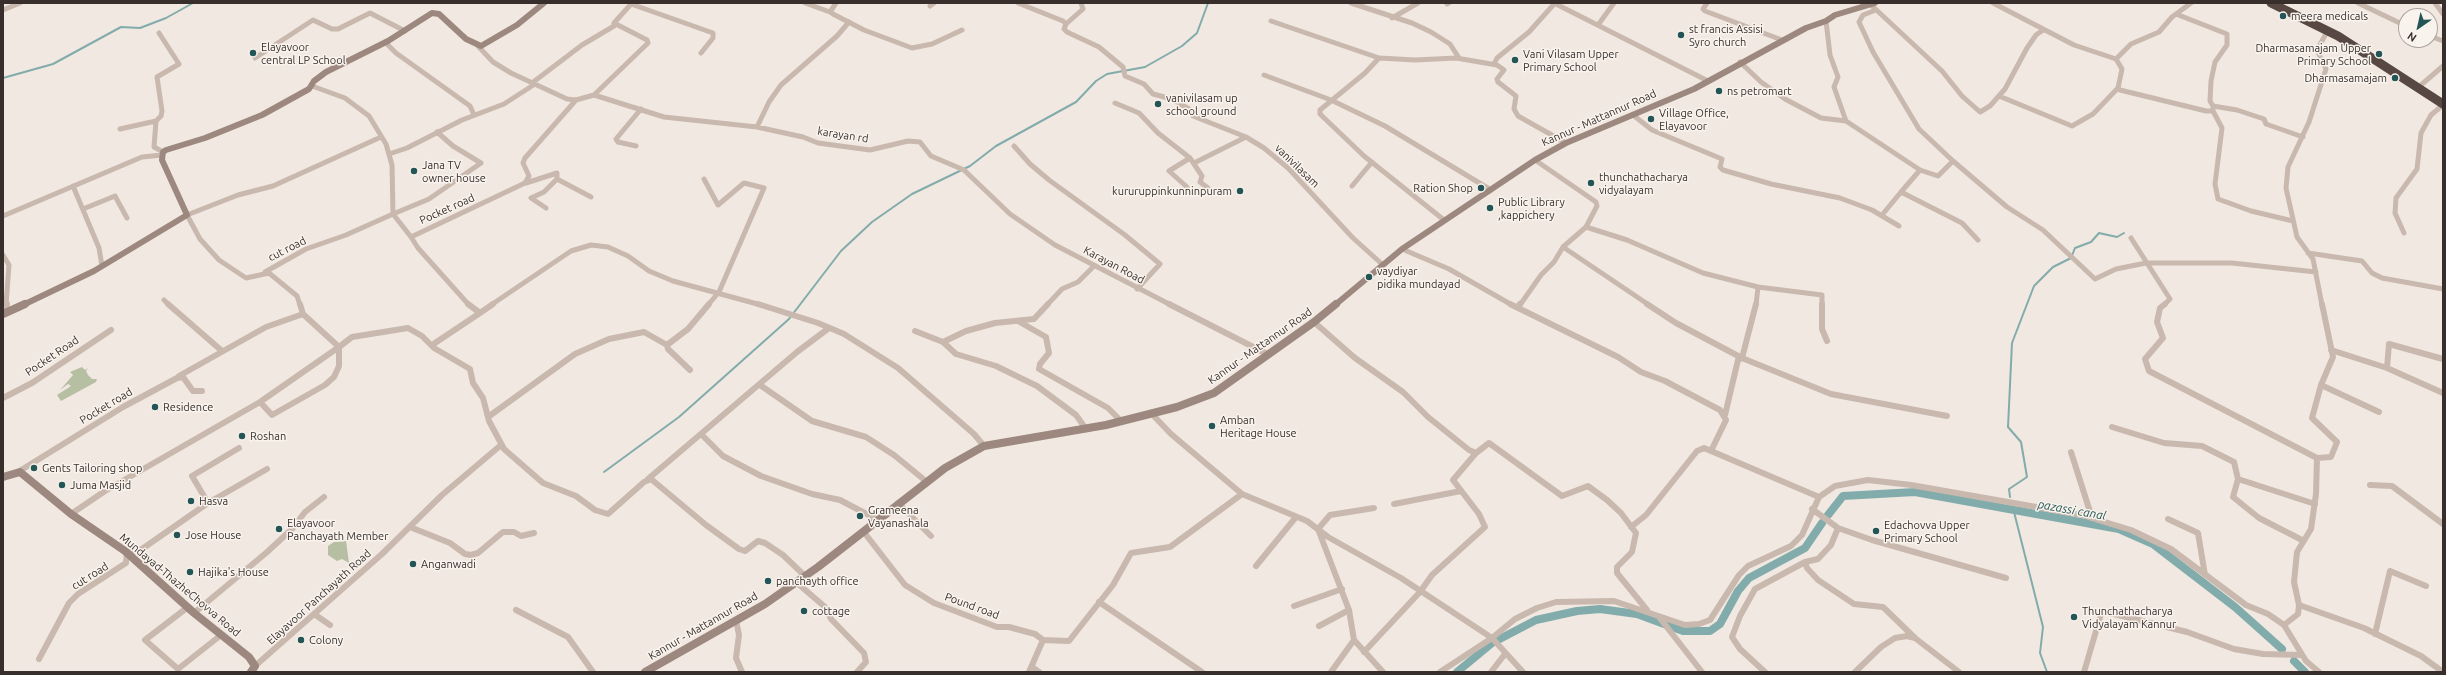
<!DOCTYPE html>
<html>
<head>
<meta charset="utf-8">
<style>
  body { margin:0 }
  #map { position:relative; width:2446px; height:675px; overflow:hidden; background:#f1e8e1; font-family:Ubuntu,sans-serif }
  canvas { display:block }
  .frame { position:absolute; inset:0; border:4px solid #382e2b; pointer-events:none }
  .north { position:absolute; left:2398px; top:8px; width:40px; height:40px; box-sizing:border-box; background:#f9f3ed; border:1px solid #aca49f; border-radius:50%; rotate:214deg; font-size:11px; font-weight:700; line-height:16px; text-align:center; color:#382e2b }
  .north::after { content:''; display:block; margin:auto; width:14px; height:18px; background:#245556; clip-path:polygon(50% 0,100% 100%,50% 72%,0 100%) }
</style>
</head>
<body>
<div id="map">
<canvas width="2446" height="675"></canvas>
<div class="frame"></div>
<div class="north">N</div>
</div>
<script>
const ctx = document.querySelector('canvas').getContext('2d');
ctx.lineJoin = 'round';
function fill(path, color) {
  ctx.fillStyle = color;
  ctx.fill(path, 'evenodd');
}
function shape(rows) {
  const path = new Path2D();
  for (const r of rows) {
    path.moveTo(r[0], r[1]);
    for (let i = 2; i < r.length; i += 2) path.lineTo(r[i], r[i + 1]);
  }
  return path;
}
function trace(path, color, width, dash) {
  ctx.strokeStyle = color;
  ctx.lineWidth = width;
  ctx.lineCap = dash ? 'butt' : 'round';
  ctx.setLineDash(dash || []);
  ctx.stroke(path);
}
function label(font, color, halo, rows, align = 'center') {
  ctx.font = font + ' Ubuntu,sans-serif';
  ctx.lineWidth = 3;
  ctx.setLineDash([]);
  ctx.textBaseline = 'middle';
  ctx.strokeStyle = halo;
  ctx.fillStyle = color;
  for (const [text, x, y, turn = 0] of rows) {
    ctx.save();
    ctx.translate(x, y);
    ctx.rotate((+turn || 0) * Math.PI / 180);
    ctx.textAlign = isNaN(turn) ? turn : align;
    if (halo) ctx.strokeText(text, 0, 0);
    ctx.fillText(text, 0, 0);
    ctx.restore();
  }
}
const green = shape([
  [82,367,85,370,88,368,86,371,88,375,92,379,97,379,96,382,61,401,57,395,71,386,68,384,60,390,73,375,70,372],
  [346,541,349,563,342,559,337,561,328,555,328,546,334,542]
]);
const stream = shape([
  [3,78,53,64,121,27,140,28,166,18,193,3],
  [604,472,679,417,789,319,841,251,872,222,912,194,970,166,996,146,1076,102,1096,81,1107,74,1145,67,1182,46,1197,33,1208,3],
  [2010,497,2009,489,2027,477,2021,442,2008,427,2012,343,2034,286,2053,267,2071,258,2075,248,2091,242,2099,233,2117,237,2124,233],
  [2014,512,2043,627,2040,653,2047,672]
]);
const canal = shape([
  [1828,515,1843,496,1915,492,2119,529,2153,544,2235,607,2282,649],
  [2294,661,2305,672],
  [1457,672,1492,643,1536,620,1577,611,1600,609,1637,614,1683,631,1710,631,1720,624,1738,591,1749,578,1805,548,1822,523]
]);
const streetFar1 = shape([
  [805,3,830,12],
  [836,3,830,12,833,14,864,30,912,48,932,44,962,30],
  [1018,3,1063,21,1066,24,1064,29,1067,32,1099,47,1123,67,1125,76,1144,84,1153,94,1172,99,1189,109,1193,116,1246,137,1264,148,1288,168,1353,238,1383,265],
  [1351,3,1412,23,1431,32,1450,44,1459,58],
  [1554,3,1708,81],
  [1707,3,1703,9,1705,11,1782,40],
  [1993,3,2074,45,2116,59,2131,44,2159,32,2172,17,2191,3],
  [2358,3,2406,26],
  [2435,3,2443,14],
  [631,4,713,33,713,38,701,53],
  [1447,4,1449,3],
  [1870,4,1942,71,1962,96,1980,112,1990,106,2005,89,2027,48,2036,35,2043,30],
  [930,6,934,3],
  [3,10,20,3],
  [1876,10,1863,15,1859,22,1873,52,1919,129,1953,161],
  [2176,14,2227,34,2227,45,2215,62,2211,81,2210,101,2213,106],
  [1392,18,1418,3],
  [1271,21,1379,58,1365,73,1320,110,1320,114,1364,156,1444,220],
  [1826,21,1830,55,1838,77,1834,87,1846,121],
  [1066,24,1083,9,1081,3],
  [1598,25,1614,3],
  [2430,36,2443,41],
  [385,42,396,53,470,106,474,115],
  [478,46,493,62,511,73,567,99,576,100,594,95,664,117,757,127,769,102,781,85,837,36,849,22],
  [255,58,313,20,332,29,338,29,370,13,405,31],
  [1379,58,1415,60,1456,58,1497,65,1504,70,1497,79,1498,82,1516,96,1514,109,1518,116,1566,143],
  [2116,59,2122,69,2118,88,2120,90,2206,111,2213,111,2213,106,2237,110,2264,119,2266,124,2303,137],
  [1740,62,1761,82,1785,99,1821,118,1846,121,1920,170,1938,176,1953,161,2007,207,2043,230,2095,279,2116,269,2146,263,2232,263,2316,272],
  [1494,64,1497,58,1529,32,1555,3],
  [1264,75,1331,100,1385,126,1491,190],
  [532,83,582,45,614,26],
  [2421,85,2443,66],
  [594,95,648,43,647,40,614,23,632,3],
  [1999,96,2072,126,2093,114,2118,88],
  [1115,103,1139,113,1158,133,1190,158,1202,176,1200,182,1208,188],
  [2213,111,2222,128,2215,184,2218,199,2251,211,2293,221],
  [1633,115,1652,130,1722,159,1720,167,1723,170,1771,184,1840,198,1872,210,1899,226],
  [156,121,161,116,162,111,157,77,179,64,159,33],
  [757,127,803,137,818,143,870,150,908,141,920,142,931,156,964,170,1010,214,1055,245,1171,305],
  [120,129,156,121,154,147,163,152],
  [636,146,618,142,616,139,641,109],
  [1014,146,1030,164,1049,180,1125,235,1160,264,1137,289],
  [389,154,407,148,462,120,504,104,535,84],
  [1194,163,1246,137],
  [557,179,591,197],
  [704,179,718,205,744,183,764,188,719,292,708,305],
  [526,183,557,173,557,179,544,192,531,198,546,208],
  [73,186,99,248,102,266],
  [1352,186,1372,162],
  [1187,187,1169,171,1190,158],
  [1901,192,1920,170],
  [83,209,115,196,127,218],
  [1882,215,1901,192,1962,223,1978,240],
  [3,216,142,157,162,155],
  [1586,227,1627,240,1703,273,1758,287,1822,295,1822,305],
  [2404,233,2395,213,2396,198,2417,169,2421,133,2431,115,2443,105],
  [411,237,393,214,429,199,481,163,453,146,437,132],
  [2131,238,2170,299,2164,305],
  [1563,247,1649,305],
  [1402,249,1449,269,1512,305],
  [2308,253,2362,261,2372,273,2382,278,2443,289],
  [3,255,9,265,6,305],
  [265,272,306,249,346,235,393,214,392,165,386,144,369,116,345,98,312,86],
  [164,300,169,305],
  [300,305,297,296,269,273,246,278,219,260,200,239,187,215,238,195,273,186,381,137],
  [469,305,418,248,411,237,525,183,529,176,523,163,525,158,576,100],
  [491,305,571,251,591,245,608,247,628,256,649,271,673,281,761,305],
  [1047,305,1062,289,1078,282,1094,266],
  [1520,305,1541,275,1554,262,1563,247,1586,227,1597,206,1596,202,1535,160],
  [1756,305,1758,287],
  [2322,305,2313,259,2297,237,2286,188,2288,167,2309,122,2326,69,2317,50,2328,30]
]);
const street = shape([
  [168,304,222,351],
  [300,304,303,314],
  [468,304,480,313,493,304],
  [758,304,818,323,844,334,898,368,974,434,984,446],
  [1169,304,1269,355],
  [1510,304,1618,357,1641,372,1665,381,1720,410,1726,420,1711,451],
  [1647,304,1676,323,1742,358,1756,304],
  [1822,304,1822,329,1827,341],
  [2165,304,2160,308,2157,322,2163,338,2145,359,2149,371,2317,458,2316,494,2311,529,2297,552,2294,582,2299,605,2364,628,2421,656,2443,672],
  [1518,307,1520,304],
  [6,312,7,304],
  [1018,321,1046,337,1049,353,1040,364,1039,369,1108,408,1121,421],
  [1314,322,1355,358,1403,392,1428,417,1469,450,1476,453,1489,443,1562,496,1588,486,1607,500,1621,513,1636,533,1632,552,1617,567,1617,573,1647,610],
  [915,331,943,342,966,331,995,323,1034,319,1048,304],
  [943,342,956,354,996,366,1037,386,1076,415,1086,429],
  [432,345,480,313],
  [2331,350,2387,368,2443,393],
  [2387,368,2389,344,2443,359],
  [690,370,668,349,667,345,688,329,709,304],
  [179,376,266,327,303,314],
  [760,385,812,421,866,437,894,455,927,482],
  [2321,385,2379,412],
  [3,398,32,383,111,330],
  [260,402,339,347,303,314],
  [1151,413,1171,434,1242,494,1307,521,1328,537,1401,578,1492,638,1515,619,1537,608,1556,602,1614,601,1685,625,1699,624,1710,620,1739,575,1748,566,1791,546,1802,535,1819,497,1835,486,1868,480,1911,485,2082,515,2131,530,2171,549,2246,605,2268,614,2284,625],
  [1725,415,1738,360,1742,358,1831,394,1947,416],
  [488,417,575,354,609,339,644,332,667,345],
  [2112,427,2164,443,2202,446,2234,462,2238,479,2315,504],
  [702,435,723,456,761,476,812,494,840,500,878,520],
  [2071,452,2092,518],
  [2317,458,2331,457,2337,442,2312,418,2321,385,2333,357,2322,304],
  [18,472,123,407,177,378,183,377,193,391,202,391],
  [648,479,797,352,829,328],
  [2238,479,2233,497,2259,518,2304,541],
  [2370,485,2392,486,2443,524],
  [208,503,192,476,239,448],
  [898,503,931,536],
  [1394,504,1461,491],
  [1374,508,1330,515,1318,529,1349,610,1354,640,1383,672],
  [1812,509,1838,528,1872,540,2006,578],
  [71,514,105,491,260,402,272,415,325,385,334,377,339,366,339,347,352,337,408,328,422,336,434,348,470,369,473,383,483,398,489,421,504,449,543,483,576,496,595,510,608,514,644,482,651,479,706,525,739,549,745,551,758,541,765,543,783,555,805,576],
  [2168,519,2198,533,2205,575],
  [410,527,450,543,465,554,471,555,478,553,503,532,514,532,521,536,534,533],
  [1631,527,1646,515,1697,451,1704,448,1819,497],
  [863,531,905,585,934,603,997,627,1009,627,1035,634,1043,640,1029,672],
  [1805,562,1807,568,1818,580,1854,604,1883,607,1915,638],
  [1256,566,1296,517],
  [796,582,825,607,831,619,864,653,866,662,857,672],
  [1099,602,1202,672],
  [2299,605,2298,614,2284,625,2306,661,2319,672],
  [1294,606,1342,589],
  [188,607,145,640,178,669,221,635],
  [516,610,568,637,593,672],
  [194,613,266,553,292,529,305,512,324,497],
  [314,614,330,625],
  [1659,617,1702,672],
  [736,620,739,635,736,658,742,672],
  [1319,626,1349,610],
  [2375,634,2390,571,2426,586],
  [1043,640,1069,641,1113,585,1131,553,1170,547,1242,494],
  [1364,652,1420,592,1432,575,1485,527,1479,514,1453,480,1476,453],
  [39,659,69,603,78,594,126,563,127,552,142,549,208,503,267,469],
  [255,666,382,554,442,495,501,445],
  [1032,667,1039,672],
  [1331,672,1354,640],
  [1440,672,1492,638,1523,672],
  [1491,672,1505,654],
  [1765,672,1740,649,1732,637,1740,616,1755,589,1805,562,1818,559,1831,545,1838,528],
  [1855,672,1881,647,1895,638,1907,636,1915,638,1959,672],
  [2084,672,2101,614,2106,612,2187,632,2234,649,2263,654,2301,655]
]);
const secondaryFar1 = shape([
  [23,305,94,271,187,215,162,160,163,152,166,150,205,138,262,115,309,89,314,81,326,72,388,41,432,13,439,14,466,39,481,46,517,25,544,3],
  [1335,305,1402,249,1535,160,1566,143,1694,89,1806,28,1826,21,1835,15,1875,3]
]);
const secondary = shape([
  [3,314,25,304],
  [3,477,20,472,71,514,125,551,194,613,249,657,255,666,251,672],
  [645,672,765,604,818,567,945,468,984,446,1106,425,1177,407,1214,393,1314,322,1336,304]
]);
const highway = shape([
  [2271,3,2338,36,2443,104]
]);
const markers = [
  [2283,16,4,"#245556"],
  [1681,35,4,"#245556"],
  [253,53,4,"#245556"],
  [2379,54,4,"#245556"],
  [1515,60,4,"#245556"],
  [2395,78,4,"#245556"],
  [1719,91,4,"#245556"],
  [1158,104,4,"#245556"],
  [1651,119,4,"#245556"],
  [414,171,4,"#245556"],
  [1591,183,4,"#245556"],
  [1481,188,4,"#245556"],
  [1240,191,4,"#245556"],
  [1490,208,4,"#245556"],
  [1369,277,4,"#245556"],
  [155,407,4,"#245556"],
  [1212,426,4,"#245556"],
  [242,436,4,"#245556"],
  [34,468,4,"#245556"],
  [62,485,4,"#245556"],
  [191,501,4,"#245556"],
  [860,516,4,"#245556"],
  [279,529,4,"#245556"],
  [1876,531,4,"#245556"],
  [177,535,4,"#245556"],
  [413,564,4,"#245556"],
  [190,572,4,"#245556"],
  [768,581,4,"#245556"],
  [804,611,4,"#245556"],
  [2074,617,4,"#245556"],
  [301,640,4,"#245556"]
];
const poiNames = [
  ["meera medicals",2291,16],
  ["st francis Assisi",1689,29],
  ["Syro church",1689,42],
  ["Elayavoor",261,47],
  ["central LP School",261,60],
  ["Dharmasamajam Upper",2371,48,"right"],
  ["Primary School",2371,61,"right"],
  ["Vani Vilasam Upper",1523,54],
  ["Primary School",1523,67],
  ["Dharmasamajam",2387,78,"right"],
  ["ns petromart",1727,91],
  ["vanivilasam up",1166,98],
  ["school ground",1166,111],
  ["Village Office,",1659,113],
  ["Elayavoor",1659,126],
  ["Jana TV",422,165],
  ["owner house",422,178],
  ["thunchathacharya",1599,177],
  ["vidyalayam",1599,190],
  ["Ration Shop",1473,188,"right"],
  ["kururuppinkunninpuram",1232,191,"right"],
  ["Public Library",1498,202],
  [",kappichery",1498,215],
  ["vaydiyar",1377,271],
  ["pidika mundayad",1377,284],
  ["Residence",163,407],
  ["Amban",1220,420],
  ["Heritage House",1220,433],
  ["Roshan",250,436],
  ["Gents Tailoring shop",42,468],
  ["Juma Masjid",70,485],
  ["Hasva",199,501],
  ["Grameena",868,510],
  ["Vayanashala",868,523],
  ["Elayavoor",287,523],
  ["Panchayath Member",287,536],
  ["Edachovva Upper",1884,525],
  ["Primary School",1884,538],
  ["Jose House",185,535],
  ["Anganwadi",421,564],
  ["Hajika's House",198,572],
  ["panchayth office",776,581],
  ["cottage",812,611],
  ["Thunchathacharya",2082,611],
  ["Vidyalayam Kannur",2082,624],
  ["Colony",309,640]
];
const streetNames = [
  ["Kannur - Mattannur Road",1599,118,-24],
  ["karayan rd",843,135,9],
  ["vanivilasam",1297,166,44],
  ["Pocket road",447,209,-24],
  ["cut road",287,249,-27],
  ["Karayan Road",1114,265,28],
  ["Kannur - Mattannur Road",1260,346,-35],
  ["Pocket Road",52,356,-34],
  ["Pocket road",106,406,-31],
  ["cut road",90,576,-32],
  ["Mundayad-ThazheChovva Road",180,585,40],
  ["Elayavoor Panchayath Road",319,597,-42],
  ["Pound road",972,606,20],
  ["Kannur - Mattannur Road",703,626,-30]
];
const waterNames = [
  ["pazassi canal",2072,510,10]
];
fill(green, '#b7bfa2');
trace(stream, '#82acab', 2);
trace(canal, '#82acab', 8);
trace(streetFar1, '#c9b8ad', 5);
trace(street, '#c9b8ad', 6);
trace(secondaryFar1, '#9c887f', 6);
trace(secondary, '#9c887f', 8);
trace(highway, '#584843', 9);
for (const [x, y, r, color] of markers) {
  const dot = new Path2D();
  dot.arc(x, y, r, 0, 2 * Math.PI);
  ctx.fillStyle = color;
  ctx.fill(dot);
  trace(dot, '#f9f3ed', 1.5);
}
label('11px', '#382e2b', '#f9f3ed', poiNames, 'left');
label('11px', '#382e2b', '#f9f3ed', streetNames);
label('italic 12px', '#245556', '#f9f3ed', waterNames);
</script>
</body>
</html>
